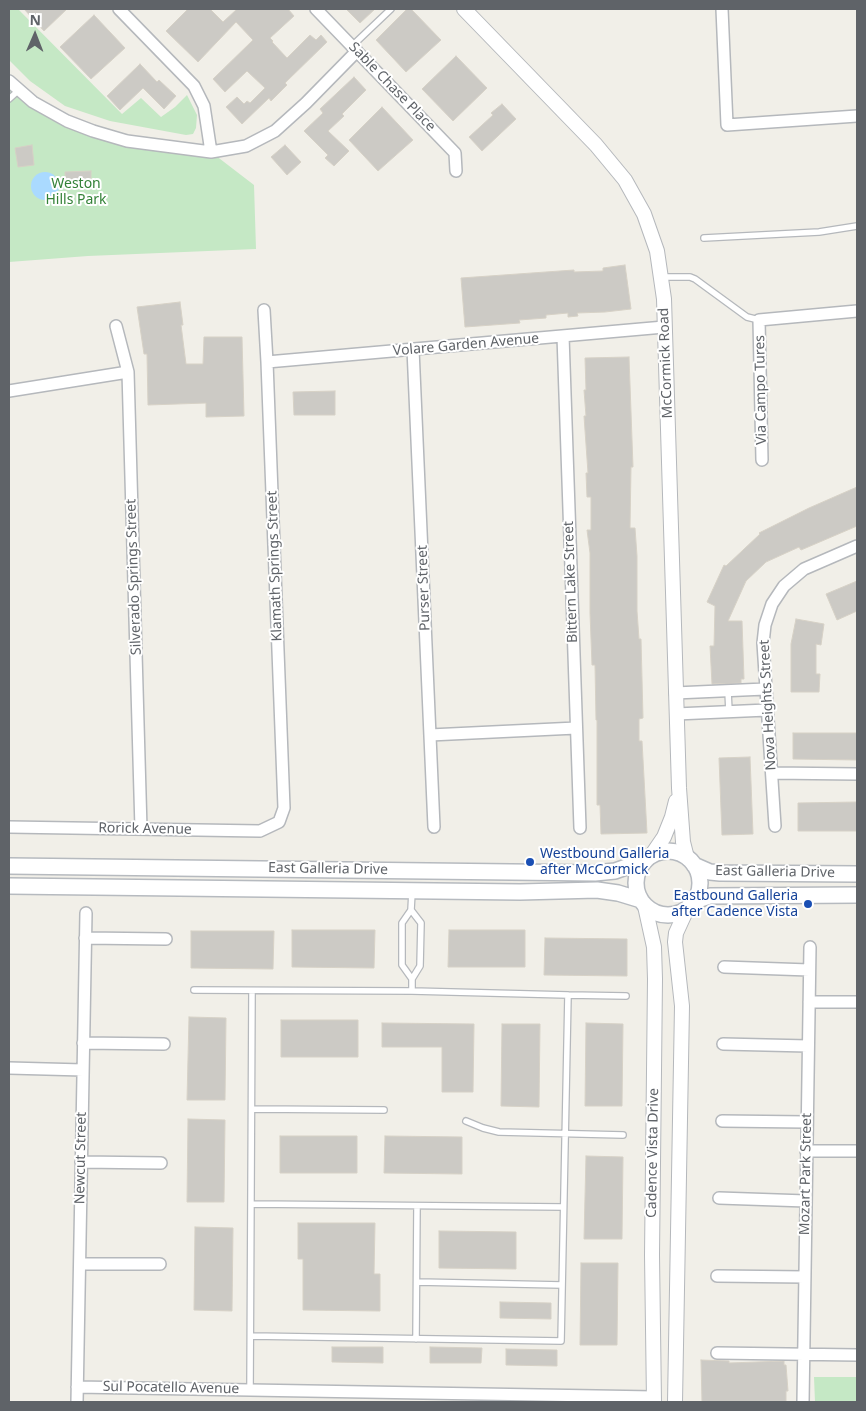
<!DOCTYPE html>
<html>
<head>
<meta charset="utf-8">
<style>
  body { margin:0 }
  #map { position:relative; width:866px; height:1411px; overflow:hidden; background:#f1efe8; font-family:"Noto Sans",sans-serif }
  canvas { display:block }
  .frame { position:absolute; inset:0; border:10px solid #5f6368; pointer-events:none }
  .north { position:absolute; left:10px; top:10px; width:50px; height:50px; -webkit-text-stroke:4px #fff; paint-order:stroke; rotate:1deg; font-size:14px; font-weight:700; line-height:20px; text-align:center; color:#5f6368 }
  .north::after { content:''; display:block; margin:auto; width:18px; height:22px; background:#5f6368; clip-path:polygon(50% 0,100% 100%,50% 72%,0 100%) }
</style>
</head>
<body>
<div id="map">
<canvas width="866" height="1411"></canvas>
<div class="frame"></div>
<div class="north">N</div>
</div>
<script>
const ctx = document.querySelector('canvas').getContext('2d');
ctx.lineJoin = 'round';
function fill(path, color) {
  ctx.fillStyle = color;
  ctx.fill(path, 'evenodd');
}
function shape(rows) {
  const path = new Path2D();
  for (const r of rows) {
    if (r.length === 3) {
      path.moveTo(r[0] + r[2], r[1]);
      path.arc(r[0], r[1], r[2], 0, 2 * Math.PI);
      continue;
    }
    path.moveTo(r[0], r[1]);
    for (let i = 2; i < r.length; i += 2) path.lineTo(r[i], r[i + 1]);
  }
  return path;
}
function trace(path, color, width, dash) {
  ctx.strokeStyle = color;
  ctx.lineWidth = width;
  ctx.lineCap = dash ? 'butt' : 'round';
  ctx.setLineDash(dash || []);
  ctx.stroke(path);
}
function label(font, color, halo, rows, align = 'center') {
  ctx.font = font + ' "Noto Sans",sans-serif';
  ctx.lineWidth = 4;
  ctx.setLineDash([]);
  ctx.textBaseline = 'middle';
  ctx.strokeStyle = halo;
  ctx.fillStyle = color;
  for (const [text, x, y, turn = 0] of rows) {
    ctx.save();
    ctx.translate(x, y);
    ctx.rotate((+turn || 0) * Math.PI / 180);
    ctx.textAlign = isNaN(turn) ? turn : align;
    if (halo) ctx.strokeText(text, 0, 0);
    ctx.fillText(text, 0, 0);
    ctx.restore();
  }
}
const green = shape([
  [9,9,18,9,122,114,141,98,161,117,175,107,187,95,197,115,196,128,193,134,186,135,110,121,65,106,30,81,9,60],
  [9,79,44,108,127,141,211,152,254,185,256,249,88,256,9,262],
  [814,1377,857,1377,857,1402,815,1402]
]);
const water = shape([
  [45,186,14]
]);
const building = shape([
  [24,9,67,9,44,31,24,9],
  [188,9,210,9,223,22,237,9,288,9,294,16,270,38,273,41,272,42,287,58,310,35,316,40,321,35,327,42,285,83,287,85,271,101,269,98,242,124,226,107,237,97,244,104,247,101,250,103,265,88,247,71,225,92,213,79,253,40,236,22,198,62,166,31,188,9],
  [346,9,375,9,360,23,346,9],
  [407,9,411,9,441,40,406,72,376,40,407,9],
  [94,15,125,48,91,79,60,47,94,15],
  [456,56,487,88,453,121,422,89,456,56],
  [140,64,157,82,159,80,176,96,164,109,143,88,120,110,107,96,140,64],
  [354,77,366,90,342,114,344,116,328,131,349,151,334,166,325,158,328,155,304,131,323,113,320,109,354,77],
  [502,104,516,119,482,151,469,137,493,115,491,113,502,104],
  [382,107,413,140,378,171,349,140,382,107],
  [32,145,34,165,18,167,15,148,32,145],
  [285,145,301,162,287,175,271,157,285,145],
  [91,171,91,189,74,188,66,190,65,172,91,171],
  [625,265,631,309,605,312,577,313,578,316,568,317,568,313,546,315,546,318,519,320,520,323,465,327,461,278,574,270,574,272,603,271,603,268,625,265],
  [180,302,183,325,181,325,186,364,203,364,204,337,242,337,244,416,206,417,206,403,148,405,147,354,144,354,137,307,180,302],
  [629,357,633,467,631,467,630,528,635,528,637,556,637,611,639,639,641,639,643,718,639,719,639,741,642,741,647,833,601,834,600,805,597,805,597,720,596,720,595,665,592,665,590,613,590,553,587,530,591,530,591,497,587,497,586,473,588,473,584,416,586,416,584,390,586,390,585,358,629,357],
  [335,391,335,415,294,415,293,392,335,391],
  [857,487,857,526,801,550,799,547,766,562,746,581,728,621,742,621,744,679,741,679,741,683,712,684,710,646,714,646,715,606,707,602,724,565,726,566,760,534,759,533,809,508,857,487],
  [857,581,857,611,837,620,826,594,857,581],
  [796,619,824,624,821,645,816,644,816,674,820,674,819,692,791,692,791,644,796,619],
  [793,733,857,733,857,760,793,759,793,733],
  [750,757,753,834,722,835,719,758,750,757],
  [857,802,857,831,798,831,798,803,857,802],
  [292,930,375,930,374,968,292,967,292,930],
  [449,930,525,930,525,967,448,967,449,930],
  [191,931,274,931,273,969,191,968,191,931],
  [545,938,627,939,627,976,544,975,545,938],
  [189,1017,226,1018,225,1100,187,1100,189,1017],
  [281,1020,358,1020,358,1057,281,1057,281,1020],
  [382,1023,474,1024,473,1092,442,1092,442,1047,382,1047,382,1023],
  [586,1023,623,1024,622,1106,585,1106,586,1023],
  [502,1024,540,1024,539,1107,501,1106,502,1024],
  [188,1119,225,1120,224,1202,187,1202,188,1119],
  [280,1136,357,1136,357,1173,280,1173,280,1136],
  [385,1136,462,1137,462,1174,384,1173,385,1136],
  [586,1156,623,1157,622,1239,584,1239,586,1156],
  [298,1223,375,1223,374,1274,380,1274,380,1311,303,1310,303,1259,298,1259,298,1223],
  [195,1227,233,1228,232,1311,194,1310,195,1227],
  [439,1231,516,1232,516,1269,439,1268,439,1231],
  [581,1263,618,1263,617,1345,580,1345,581,1263],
  [500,1302,551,1303,551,1319,500,1318,500,1302],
  [332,1347,383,1347,383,1363,332,1362,332,1347],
  [430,1347,482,1348,481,1363,430,1363,430,1347],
  [506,1349,557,1350,557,1366,506,1365,506,1349],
  [701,1360,729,1361,729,1363,784,1361,784,1365,786,1365,788,1391,786,1391,786,1402,702,1402,701,1360]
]);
const service = shape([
  [352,46,391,9],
  [9,99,19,90],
  [704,238,819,232,857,226],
  [662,277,690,277,695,279,747,317,759,320],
  [728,691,729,712],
  [411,910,421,923,420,966,412,979,402,965,402,923,411,910,412,892],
  [194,990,412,991,412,979],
  [568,995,626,996],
  [253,1109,384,1110],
  [466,1121,483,1128,499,1132,623,1135],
  [252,1204,563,1207],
  [417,1282,562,1285],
  [251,1336,561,1341,568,995,412,991],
  [416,1339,417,1206],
  [250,1390,252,991]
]);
const minor = shape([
  [119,9,194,86,204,106,211,152],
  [316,9,455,153,456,171],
  [722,9,727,125,857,116],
  [9,81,33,102,67,121,93,131,127,141,211,152,246,146,275,131,306,103,357,51],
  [116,326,128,372,141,829],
  [563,336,580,828],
  [413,349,434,827],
  [267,362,664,327],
  [9,391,128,372],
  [762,460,759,320,857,311],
  [675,693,765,689],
  [676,714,767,710],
  [430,735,576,728],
  [772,773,857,774],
  [775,826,763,643,765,625,772,604,784,586,804,569,857,546],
  [9,827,260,831,279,822,284,808,267,362,264,310],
  [85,938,166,939],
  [724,967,809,970],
  [809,1002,857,1002],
  [83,1043,164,1044],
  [723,1044,808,1046],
  [9,1068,83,1070],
  [722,1121,806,1122],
  [806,1151,857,1151],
  [81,1162,161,1163],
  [719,1198,806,1201],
  [80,1264,160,1264],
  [717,1276,805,1277],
  [717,1353,857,1355],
  [77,1387,654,1397],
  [77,1402,86,913],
  [803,1402,810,947]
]);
const tertiary = shape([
  [464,9,596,145,625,180,644,214,657,251,664,299,679,788,683,842,687,858],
  [651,856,664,837,672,817,676,801],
  [645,906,654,947,655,979,652,1255,654,1402],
  [675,1402,682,1006,675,942,676,933,687,909]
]);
const secondary = shape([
  [668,883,32],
  [694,865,710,872,720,873,857,874],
  [9,866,595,873,615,871,646,860],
  [9,886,520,892,597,890,618,893,641,900],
  [691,905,698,900,710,896,857,895]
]);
const markers = [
  [530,862,5,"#1a4fb4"],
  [808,904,5,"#1a4fb4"]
];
const streetNames = [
  ["Sable Chase Place",392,87,46],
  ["Volare Garden Avenue",466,345,-5],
  ["McCormick Road",666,363,-92],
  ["Via Campo Tures",761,390,-91],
  ["Klamath Springs Street",275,566,-92],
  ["Silverado Springs Street",134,577,-92],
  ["Bittern Lake Street",571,582,-92],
  ["Purser Street",424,588,-92],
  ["Nova Heights Street",768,705,-93],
  ["Rorick Avenue",145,829,1],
  ["East Galleria Drive",328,869,1],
  ["East Galleria Drive",775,872,1],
  ["Cadence Vista Drive",653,1153,-89],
  ["Newcut Street",81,1158,-89],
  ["Mozart Park Street",806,1174,-89],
  ["Sul Pocatello Avenue",171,1388,1]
];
const parkNames = [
  ["Weston",76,184],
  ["Hills Park",76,200]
];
const transitNames = [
  ["Westbound Galleria",540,854],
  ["after McCormick",540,870],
  ["Eastbound Galleria",798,896,"right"],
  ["after Cadence Vista",798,912,"right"]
];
fill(green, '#c5e8c5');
fill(water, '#aadaff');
fill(building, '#cccac5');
trace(building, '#d6d1c6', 1);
trace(service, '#b5b8bc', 8);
trace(minor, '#b5b8bc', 14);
trace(tertiary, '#b5b8bc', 16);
trace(secondary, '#b6babf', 18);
trace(service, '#fff', 5.5);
trace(minor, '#fff', 11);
trace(tertiary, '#fff', 14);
trace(secondary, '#fff', 15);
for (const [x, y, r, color] of markers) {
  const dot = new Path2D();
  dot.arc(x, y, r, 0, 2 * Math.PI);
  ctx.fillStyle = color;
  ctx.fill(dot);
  trace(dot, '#fff', 2);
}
label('14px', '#5f6368', '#fff', streetNames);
label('14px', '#348238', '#fff', parkNames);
label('14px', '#164399', '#fff', transitNames, 'left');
</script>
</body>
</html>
